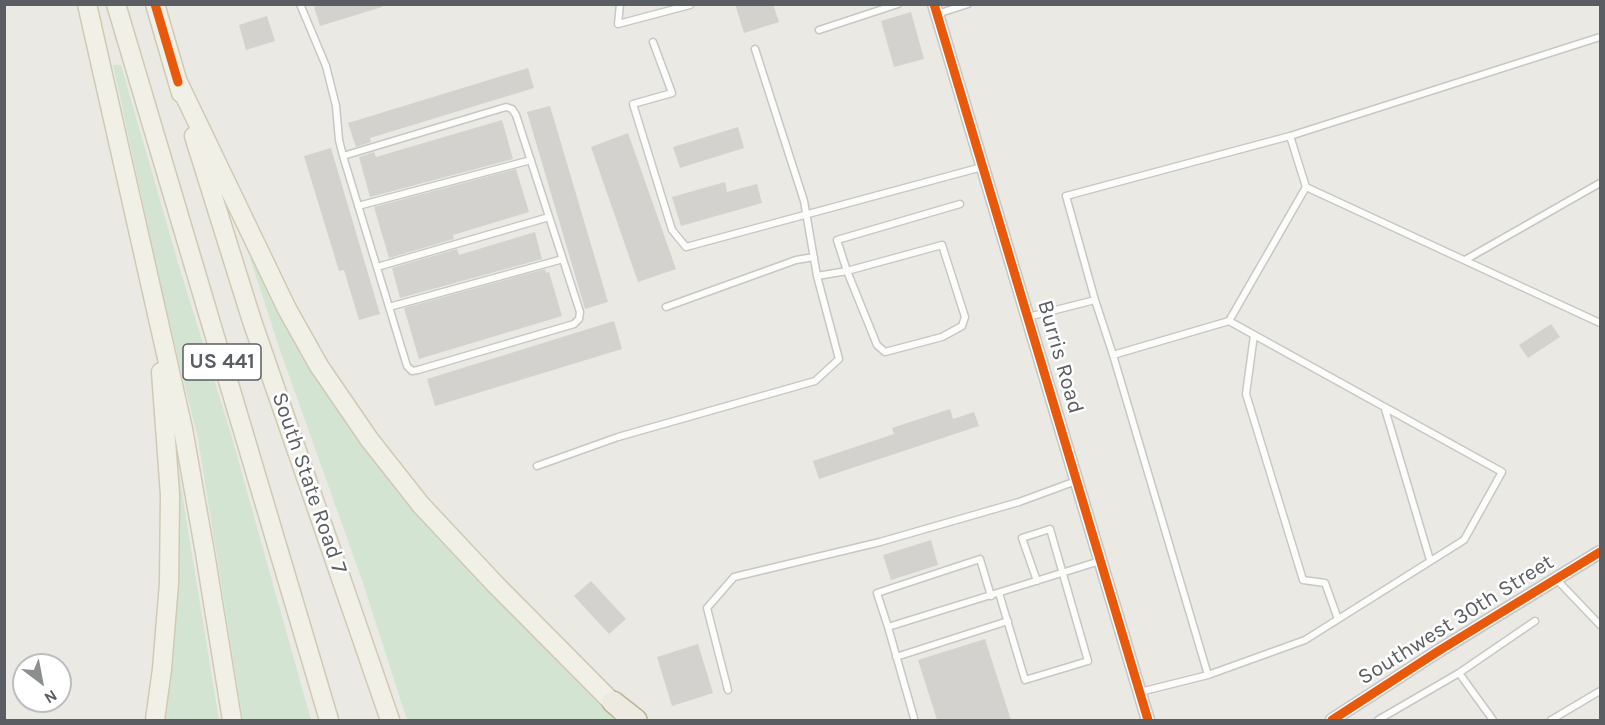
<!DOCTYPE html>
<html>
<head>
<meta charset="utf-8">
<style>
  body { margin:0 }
  #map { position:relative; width:1605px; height:725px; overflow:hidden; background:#eae9e4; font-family:Karla,sans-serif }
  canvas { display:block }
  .frame { position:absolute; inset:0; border:6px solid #5a5d61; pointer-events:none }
  .north { position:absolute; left:12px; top:653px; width:60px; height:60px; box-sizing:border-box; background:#fff; border:2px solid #bdbec0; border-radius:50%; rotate:148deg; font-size:16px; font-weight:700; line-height:24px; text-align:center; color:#5a5d61 }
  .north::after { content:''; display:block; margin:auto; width:21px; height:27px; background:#8c8e8f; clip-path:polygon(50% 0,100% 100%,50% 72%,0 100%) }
</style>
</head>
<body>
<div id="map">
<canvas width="1605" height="725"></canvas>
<div class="frame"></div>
<div class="north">N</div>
</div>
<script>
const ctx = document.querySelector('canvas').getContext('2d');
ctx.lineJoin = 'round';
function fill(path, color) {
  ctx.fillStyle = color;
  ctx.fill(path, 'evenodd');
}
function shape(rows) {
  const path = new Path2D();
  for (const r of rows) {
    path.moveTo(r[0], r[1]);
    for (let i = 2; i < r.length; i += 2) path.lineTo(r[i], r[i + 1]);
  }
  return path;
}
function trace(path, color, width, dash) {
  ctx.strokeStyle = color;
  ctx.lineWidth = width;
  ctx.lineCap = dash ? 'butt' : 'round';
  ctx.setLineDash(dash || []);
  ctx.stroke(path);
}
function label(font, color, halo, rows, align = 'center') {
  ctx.font = font + ' Karla,sans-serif';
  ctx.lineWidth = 5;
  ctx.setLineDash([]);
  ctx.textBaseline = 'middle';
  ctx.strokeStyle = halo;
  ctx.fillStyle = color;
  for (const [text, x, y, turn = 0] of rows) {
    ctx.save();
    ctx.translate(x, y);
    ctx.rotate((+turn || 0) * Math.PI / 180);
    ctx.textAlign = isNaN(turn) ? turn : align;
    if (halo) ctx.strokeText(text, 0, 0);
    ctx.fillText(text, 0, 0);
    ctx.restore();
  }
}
const green = shape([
  [113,65,121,65,179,266,231,434,311,720,243,720,198,439,162,292],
  [250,258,255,258,397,487,435,535,615,720,407,720,362,580,282,356],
  [178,465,186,518,219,720,162,720,174,466]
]);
const building = shape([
  [321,4,382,4,382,7,320,26,314,7],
  [735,4,773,4,779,22,744,33],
  [911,12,924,59,894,67,881,21],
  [267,16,275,41,246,50,239,25],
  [528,68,534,88,370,138,371,142,356,147,348,123],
  [550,106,608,302,585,309,527,112],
  [502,120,513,159,370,197,359,157,374,152,376,157],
  [738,127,744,148,680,168,673,147],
  [628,133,676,269,638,282,591,147],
  [331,148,380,314,359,320,344,270,339,271,304,156],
  [516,169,529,212,453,235,454,239,389,258,374,207],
  [725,182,727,192,757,184,762,203,681,226,672,197],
  [535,232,542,259,400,298,392,268,457,249,459,255],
  [545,269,546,273,549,272,562,316,419,359,404,308],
  [614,321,622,349,435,406,427,379],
  [1551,324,1560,337,1528,358,1519,345],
  [950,409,953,419,974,412,979,426,819,479,813,461,894,434,892,428],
  [931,540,938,565,891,580,883,555],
  [591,581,626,619,609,634,574,596],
  [985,639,1011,720,937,720,918,660],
  [698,644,713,693,672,706,657,657]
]);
const lane = shape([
  [300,4,326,66,336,106,339,140,343,156,407,366,412,371,418,370,574,324,579,319,580,312,516,115,512,109,506,107,343,156],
  [620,4,618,24,690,5],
  [937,14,968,4],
  [819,30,898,4],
  [653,42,672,93,633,104,672,230,686,247,982,167],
  [1290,136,1306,187],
  [358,206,531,160],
  [1465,260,1600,183],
  [377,267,549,217],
  [817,276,847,271,942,245,965,317,962,326,942,337,885,352,877,345,847,271,837,240,960,204],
  [1095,300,1066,196,1290,136,1600,37],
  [389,307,563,259],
  [666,307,796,260,814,257],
  [1028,317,1095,300,1113,355,1208,675,1140,692],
  [1229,321,1306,187,1600,323],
  [1254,335,1246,394,1303,580,1325,583,1338,619],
  [1113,355,1229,321,1502,472,1464,540,1305,640,1208,675],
  [1385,409,1430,560],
  [537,466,618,437,815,381,839,359,817,276,804,201,755,49],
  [1557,580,1600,625],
  [999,593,1025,680,1088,661,1050,529,1022,538,1037,581],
  [888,627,877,593,980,559,991,596],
  [896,657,1008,621],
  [1459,673,1493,720],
  [728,690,707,608,734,577,880,542,1019,502,1076,481],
  [914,718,888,627,1100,561],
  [1378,720,1459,673,1535,621],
  [1551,720,1600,691]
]);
const street = shape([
  [934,4,1148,720],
  [1332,720,1440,650,1600,552]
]);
const primary = shape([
  [87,4,183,429,205,553,232,720],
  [116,4,329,720],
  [155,4,181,93],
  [178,82,287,309,319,366,369,439,421,505,495,584,623,713],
  [194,136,252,321,390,720],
  [155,720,162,669,169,583,170,495,161,372]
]);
const highway = shape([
  [613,702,636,720]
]);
const cycleway = shape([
  [155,4,178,82],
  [934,4,1148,720],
  [1332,720,1440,650,1600,552]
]);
const shields = [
  [222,362,78]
];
const shieldNames = [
  ["US 441",222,362]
];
const streetNames = [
  ["Burris Road",1060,357,74],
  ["South State Road 7",309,483,71],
  ["Southwest 30th Street",1456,620,-32]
];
fill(green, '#d3e5d2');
fill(building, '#d3d2cf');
trace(lane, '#c7c7c6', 9);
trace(street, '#c7c7c6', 15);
trace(primary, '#d0cab4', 21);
trace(highway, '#bdb495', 24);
trace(lane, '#fcfcfb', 6);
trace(street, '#fcfcfb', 12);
trace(primary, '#f1f0e7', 18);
trace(highway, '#edebe1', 21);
trace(cycleway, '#e8590c', 9);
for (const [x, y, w] of shields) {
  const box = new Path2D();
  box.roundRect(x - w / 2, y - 18, w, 36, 4.5);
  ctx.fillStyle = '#fff';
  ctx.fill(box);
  trace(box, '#5a5d61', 1.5);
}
label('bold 21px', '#5a5d61', null, shieldNames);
label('22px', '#5a5d61', '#fff', streetNames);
</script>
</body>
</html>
